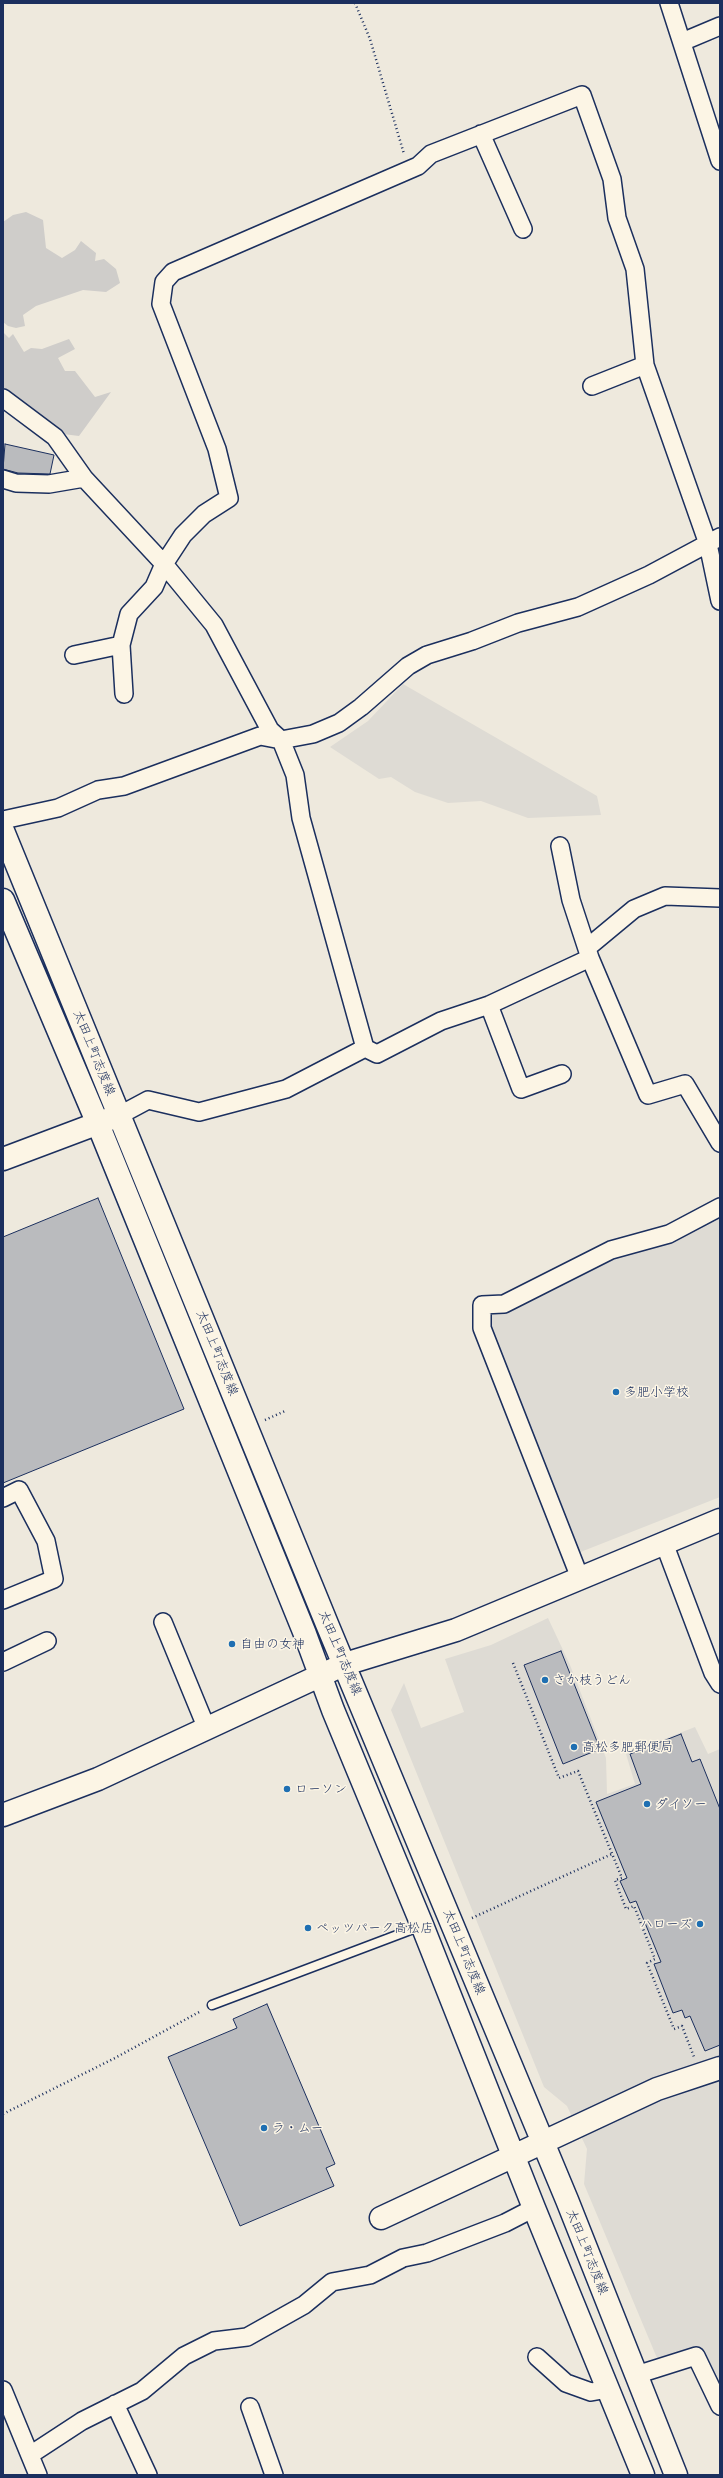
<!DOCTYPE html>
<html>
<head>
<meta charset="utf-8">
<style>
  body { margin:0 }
  #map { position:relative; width:723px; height:2478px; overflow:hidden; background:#eee9dd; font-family:Delius,sans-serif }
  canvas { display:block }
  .frame { position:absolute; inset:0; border:4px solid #1b2f5e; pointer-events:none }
</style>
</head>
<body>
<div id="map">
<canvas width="723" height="2478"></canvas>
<div class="frame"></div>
</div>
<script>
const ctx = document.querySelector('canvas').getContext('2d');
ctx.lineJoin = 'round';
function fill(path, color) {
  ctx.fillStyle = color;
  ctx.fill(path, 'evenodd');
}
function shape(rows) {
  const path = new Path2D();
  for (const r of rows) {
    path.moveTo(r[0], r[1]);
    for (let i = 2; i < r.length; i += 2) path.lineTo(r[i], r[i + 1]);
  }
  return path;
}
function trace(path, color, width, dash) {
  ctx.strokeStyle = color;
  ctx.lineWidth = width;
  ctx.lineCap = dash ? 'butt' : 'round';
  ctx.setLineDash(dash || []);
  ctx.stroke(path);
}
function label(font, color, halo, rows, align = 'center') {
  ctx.font = font + ' Delius,"Klee One",sans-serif';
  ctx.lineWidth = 3;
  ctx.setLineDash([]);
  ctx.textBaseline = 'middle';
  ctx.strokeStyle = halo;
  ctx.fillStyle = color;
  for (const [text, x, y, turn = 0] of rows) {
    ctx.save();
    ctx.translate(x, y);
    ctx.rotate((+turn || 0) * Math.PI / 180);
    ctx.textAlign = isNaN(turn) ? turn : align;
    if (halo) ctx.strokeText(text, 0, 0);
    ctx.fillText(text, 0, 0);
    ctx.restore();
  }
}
const built = shape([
  [403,684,597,796,601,815,528,818,481,801,448,803,415,792,391,777,379,779,330,747,368,721],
  [720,1212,720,1497,578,1553,485,1329,485,1309,547,1286],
  [548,1618,570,1665,606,1758,607,1794,635,1784,626,1754,695,1727,708,1754,720,1749,720,2397,698,2346,657,2358,584,2184,587,2149,567,2106,544,2087,391,1710,404,1683,421,1728,464,1712,445,1659,491,1645]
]);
const green = shape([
  [26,212,43,220,46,248,62,258,75,250,81,241,96,253,95,261,104,259,116,269,120,283,106,292,83,290,36,306,23,315,25,326,16,328,8,326,3,322,3,222,13,215],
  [3,332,9,338,13,334,24,352,31,348,42,349,69,339,75,349,58,358,65,371,75,371,95,397,111,392,79,436,63,434,3,392]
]);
const building = shape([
  [5,444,54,455,50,474,18,473,3,469,5,444],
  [98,1198,184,1409,3,1483,3,1237,98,1198],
  [561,1651,600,1749,563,1764,524,1665,561,1651],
  [681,1734,692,1762,700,1759,720,1809,720,2045,705,2051,690,2016,685,2018,682,2010,673,2013,654,1964,661,1962,636,1901,630,1903,620,1881,627,1878,596,1802,641,1784,630,1754,681,1734],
  [267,2004,335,2164,326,2168,334,2186,240,2226,168,2057,237,2028,233,2019,267,2004]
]);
const path = shape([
  [355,3,370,39,404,154],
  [265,1420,285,1411],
  [513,1663,559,1778,578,1771,622,1878,615,1880,626,1909,634,1906,655,1959,647,1963,674,2029,682,2026,694,2057],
  [472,1918,612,1854],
  [3,2114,115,2058,201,2011]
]);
const lane = shape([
  [212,2005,421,1926]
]);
const street = shape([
  [669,3,720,161],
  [682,42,720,26],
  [481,134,523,229],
  [592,386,645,365],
  [3,398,55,437,84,478],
  [3,479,16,483,49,484,84,478,164,564,214,625,270,730,281,740,295,775,301,818,365,1048],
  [121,645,124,694],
  [74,655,121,645,129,614,154,587,164,564,183,535,204,514,229,498,217,449,161,304,164,282,173,272,418,166,431,154,582,95,612,179,617,218,635,269,645,365,708,544,720,601],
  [3,820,58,808,98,790,124,786,260,736,281,740,313,734,339,723,361,707,408,666,427,655,472,641,518,623,578,607,649,575,720,537],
  [560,846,571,900,590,958],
  [587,948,634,909,665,896,720,898],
  [489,1005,521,1089,562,1074],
  [120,1115,148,1100,199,1112,286,1089,365,1048,377,1054,441,1021,489,1005,590,958,648,1095,685,1084,720,1143],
  [3,1498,19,1490,46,1541,54,1579,3,1600],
  [664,1543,713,1673,720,1684],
  [580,1578,482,1328,482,1305,504,1304,611,1250,669,1234,720,1207],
  [163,1622,207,1729],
  [3,1662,47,1641],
  [537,2357,566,2383,591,2392,608,2389],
  [636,2375,696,2356,720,2406],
  [3,2390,38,2475],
  [115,2404,148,2475],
  [250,2407,274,2475],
  [30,2455,82,2421,142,2391,184,2356,214,2341,247,2337,304,2305,332,2282,370,2275,403,2258,427,2253,505,2223,534,2208]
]);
const secondary = shape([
  [3,831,327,1624,567,2200,676,2475],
  [3,900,98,1124,305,1634,333,1710,422,1925,534,2208,643,2475],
  [3,1159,112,1118],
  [3,1815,98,1779,345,1664,456,1630,720,1520],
  [381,2218,657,2089,720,2068]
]);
const markers = [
  [616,1392,4,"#1f6fb2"],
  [232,1644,4,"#1f6fb2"],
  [545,1680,4,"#1f6fb2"],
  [574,1747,4,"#1f6fb2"],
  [287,1789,4,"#1f6fb2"],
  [647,1804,4,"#1f6fb2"],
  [700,1924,4,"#1f6fb2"],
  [308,1928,4,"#1f6fb2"],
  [264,2128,4,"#1f6fb2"]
];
const streetNames = [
  ["太田上町志度線",94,1053,68],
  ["太田上町志度線",217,1353,68],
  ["太田上町志度線",340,1653,67],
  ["太田上町志度線",464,1952,68],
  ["太田上町志度線",587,2252,68]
];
const poiNames = [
  ["多肥小学校",624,1392],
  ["自由の女神",240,1644],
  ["さか枝うどん",553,1680],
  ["高松多肥郵便局",582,1747],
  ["ローソン",295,1789],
  ["ダイソー",655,1804],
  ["ハローズ",692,1924,"right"],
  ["ペッツパーク高松店",316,1928],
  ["ラ・ムー",272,2128]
];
fill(built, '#dedbd4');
fill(green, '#cfcdca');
fill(building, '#babbbe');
trace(building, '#1b2f5e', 1);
trace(lane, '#1b2f5e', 11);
trace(street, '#1b2f5e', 20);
trace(secondary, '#1b2f5e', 25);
trace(path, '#1b2f5e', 2.5, [1, 3]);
trace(lane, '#fcf5e5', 8);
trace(street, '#fcf5e5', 17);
trace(secondary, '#fcf5e5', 22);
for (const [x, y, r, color] of markers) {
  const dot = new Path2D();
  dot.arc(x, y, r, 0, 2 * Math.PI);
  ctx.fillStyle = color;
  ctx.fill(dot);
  trace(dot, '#fcf5e5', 1.5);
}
label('13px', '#1b2f5e', '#fcf5e5', streetNames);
label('13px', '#1b2f5e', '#fcf5e5', poiNames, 'left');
</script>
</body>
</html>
